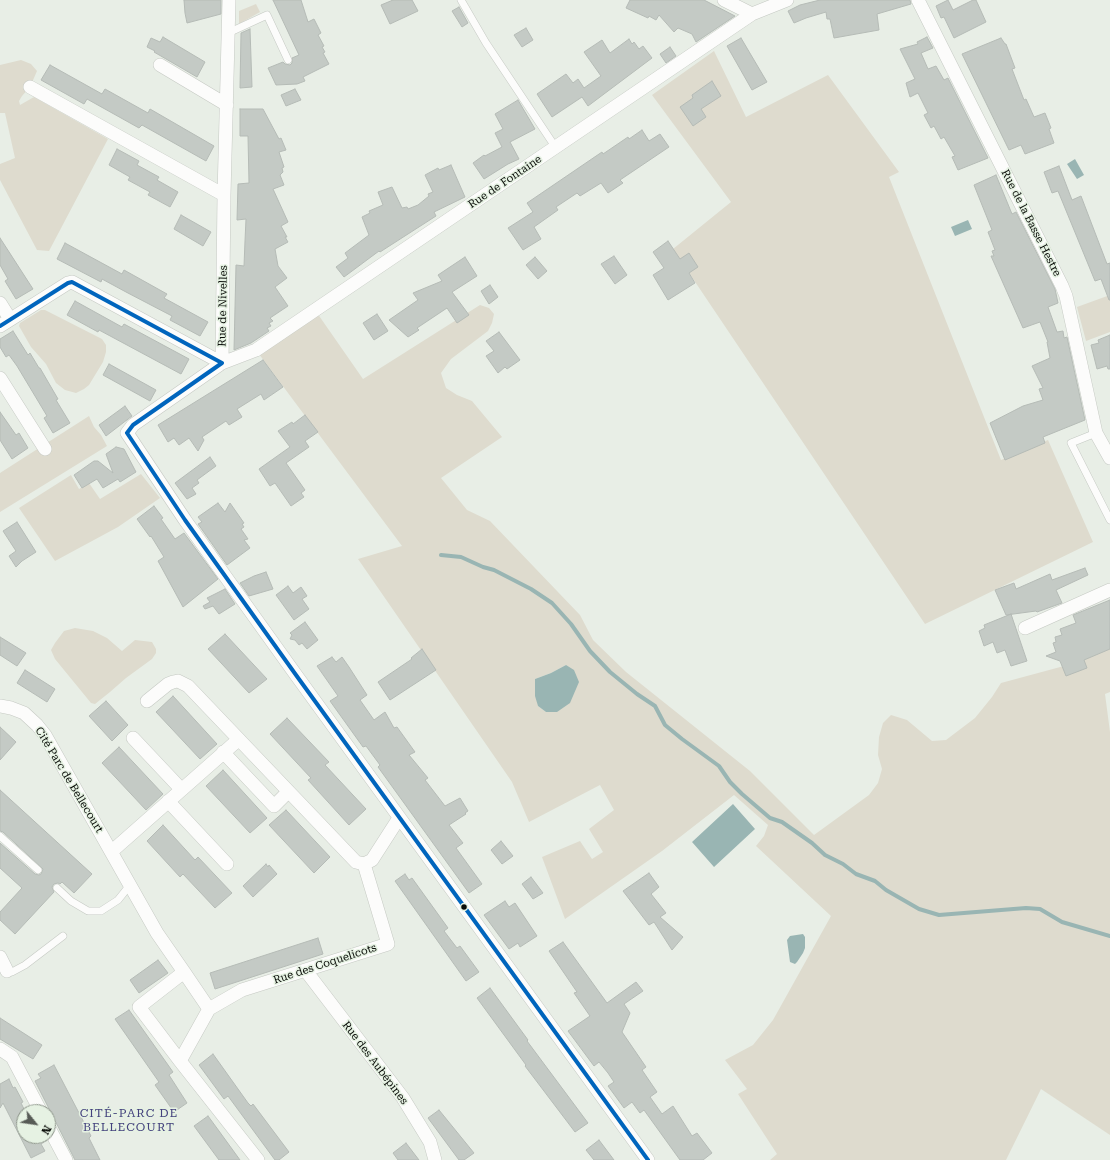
<!DOCTYPE html>
<html>
<head>
<meta charset="utf-8">
<style>
  body { margin:0 }
  #map { position:relative; width:1110px; height:1160px; overflow:hidden; background:#e8eee6; font-family:"Roboto Serif",serif }
  canvas { display:block }
  .north { position:absolute; left:16px; top:1104px; width:40px; height:40px; box-sizing:border-box; background:#e6f2e3; border:1px solid #8e968b; border-radius:50%; rotate:120deg; font-size:11px; font-weight:700; line-height:16px; text-align:center; color:#090c08 }
  .north::after { content:''; display:block; margin:auto; width:14px; height:18px; background:#575b56; clip-path:polygon(50% 0,100% 100%,50% 72%,0 100%) }
</style>
</head>
<body>
<div id="map">
<canvas width="1110" height="1160"></canvas>
<div class="north">N</div>
</div>
<script>
const ctx = document.querySelector('canvas').getContext('2d');
ctx.lineJoin = 'round';
function fill(path, color) {
  ctx.fillStyle = color;
  ctx.fill(path, 'evenodd');
}
function shape(rows) {
  const path = new Path2D();
  for (const r of rows) {
    path.moveTo(r[0], r[1]);
    for (let i = 2; i < r.length; i += 2) path.lineTo(r[i], r[i + 1]);
  }
  return path;
}
function trace(path, color, width, dash) {
  ctx.strokeStyle = color;
  ctx.lineWidth = width;
  ctx.lineCap = dash ? 'butt' : 'round';
  ctx.setLineDash(dash || []);
  ctx.stroke(path);
}
function label(font, color, halo, rows, align = 'center') {
  ctx.font = font + ' "Roboto Serif",serif';
  ctx.lineWidth = 3;
  ctx.setLineDash([]);
  ctx.textBaseline = 'middle';
  ctx.strokeStyle = halo;
  ctx.fillStyle = color;
  for (const [text, x, y, turn = 0] of rows) {
    ctx.save();
    ctx.translate(x, y);
    ctx.rotate((+turn || 0) * Math.PI / 180);
    ctx.textAlign = isNaN(turn) ? turn : align;
    if (halo) ctx.strokeText(text, 0, 0);
    ctx.fillText(text, 0, 0);
    ctx.restore();
  }
}
const green = shape([
  [256,4,260,12,239,24,239,11],
  [714,51,746,117,828,75,899,172,889,177,1001,460,1048,440,1093,542,925,624,673,249,731,202,652,95],
  [21,60,31,64,37,71,30,87,22,96,19,101,20,105,34,97,108,139,49,251,37,250,0,180,0,164,15,158,5,113,0,113,0,65],
  [1110,295,1110,332,1086,341,1077,307],
  [480,305,489,308,494,314,492,323,488,331,451,359,441,373,446,388,457,395,472,401,502,437,441,478,467,510,490,521,580,615,593,640,626,672,750,771,814,835,869,795,878,783,882,769,878,755,879,737,883,723,891,715,907,720,932,741,946,740,975,718,992,697,1001,683,1064,666,1110,646,1110,692,1105,694,1110,732,1110,1135,1041,1089,1006,1160,770,1160,777,1154,738,1094,747,1089,725,1060,753,1045,773,1020,831,916,756,846,764,836,768,825,734,795,662,851,565,919,542,857,580,841,592,859,603,852,589,829,614,810,600,785,529,822,512,782,358,559,402,546,256,350,315,310,363,379],
  [566,665,557,712,546,712,538,706,535,679,551,673],
  [41,310,45,310,102,339,106,345,106,352,103,362,89,385,84,389,76,393,65,390,56,383,46,364,31,347,19,326,20,323],
  [89,416,94,427,101,435,107,446,0,512,0,473],
  [141,474,160,498,118,527,55,561,19,508,71,475,79,489,89,483,100,499],
  [75,628,93,631,107,638,122,651,135,640,152,642,156,649,156,653,152,659,126,678,110,692,95,704,91,703,55,659,51,650,55,643,64,631]
]);
const water = shape([
  [1075,159,1084,175,1077,179,1067,164],
  [968,220,972,229,955,236,951,227],
  [566,665,574,670,579,682,570,703,557,712,546,712,538,706,535,696,535,679,551,673],
  [733,804,755,829,714,867,692,842],
  [803,934,805,937,805,948,803,953,797,962,795,964,790,962,787,940,790,936]
]);
const stream = shape([
  [441,555,461,557,483,567,494,570,531,589,552,603,571,624,590,651,610,672,637,694,655,706,665,725,682,739,719,766,730,782,742,794,770,818,782,822,812,843,825,855,843,864,856,874,875,881,886,890,919,909,939,915,1026,908,1040,909,1062,922,1110,936]
]);
const building = shape([
  [184,0,221,0,221,14,187,23,185,13,184,0],
  [273,0,301,0,308,22,314,19,321,33,318,35,324,46,322,47,325,52,323,53,329,64,303,77,305,81,297,84,276,85,268,68,283,62,285,64,290,65,292,63,292,58,299,55,273,0],
  [393,0,412,0,418,11,390,24,381,5,393,0],
  [630,0,704,0,735,16,696,42,692,34,678,28,674,32,659,15,656,20,649,16,648,18,626,8,630,0],
  [820,0,910,0,911,4,877,14,879,30,834,38,830,19,827,19,826,12,806,18,794,23,788,11,800,5,820,0],
  [948,0,953,10,973,0,976,0,986,22,954,38,944,17,941,18,936,6,948,0],
  [459,7,468,23,462,27,452,11,459,7],
  [526,28,533,40,522,47,514,35,526,28],
  [250,29,252,87,240,88,241,33,250,29],
  [163,37,205,62,197,77,154,52,155,51,147,47,151,38,160,42,163,37],
  [927,37,933,48,921,53,928,69,936,66,944,80,948,78,988,158,958,170,952,157,955,156,944,137,941,139,934,126,931,128,924,115,928,113,918,93,910,97,906,83,915,79,900,49,918,44,917,42,927,37],
  [741,38,767,82,752,90,727,46,741,38],
  [1001,38,1005,44,1006,44,1015,68,1012,69,1024,100,1026,99,1034,117,1045,113,1051,128,1049,129,1054,143,1025,154,1021,145,1009,150,962,54,1001,38],
  [629,39,632,44,634,42,639,49,643,46,652,58,588,106,582,97,552,117,537,94,566,74,573,83,578,79,584,88,601,76,584,52,602,40,610,53,629,39],
  [670,47,676,56,666,63,660,54,670,47],
  [50,65,102,94,105,89,148,113,150,109,214,146,206,161,142,125,139,128,87,99,84,104,41,80,50,65],
  [712,81,721,96,701,109,706,117,693,126,680,107,693,98,692,95,712,81],
  [295,89,301,100,286,106,281,95,295,89],
  [518,100,535,129,510,142,519,159,508,164,484,179,473,163,484,155,485,156,502,147,495,133,503,129,495,114,518,100],
  [240,109,263,109,279,139,281,138,286,150,279,152,284,167,282,168,283,172,280,175,284,185,273,189,288,222,281,226,287,237,285,237,288,242,275,249,278,266,287,278,275,287,288,306,270,318,273,321,269,323,271,326,267,328,269,331,251,343,234,350,236,265,244,266,245,241,246,219,237,220,238,184,249,183,248,136,240,136,240,109],
  [642,130,649,141,660,134,669,147,620,180,623,183,608,193,601,183,580,196,577,193,556,207,558,210,534,227,541,239,523,250,508,228,533,212,527,203,602,152,603,154,628,137,629,139,642,130],
  [117,149,139,161,137,165,159,177,157,180,178,192,170,207,148,195,150,192,128,180,130,177,109,165,117,149],
  [451,165,465,197,434,212,436,216,380,252,379,251,344,277,336,267,348,258,345,253,369,235,362,217,370,213,369,211,383,205,378,192,392,187,402,208,407,207,408,209,418,205,429,196,428,194,433,192,425,175,438,168,439,170,451,165],
  [1059,166,1072,200,1081,196,1107,264,1110,263,1110,300,1109,300,1101,279,1095,281,1058,191,1052,193,1044,172,1059,166],
  [996,175,1012,214,1016,212,1055,289,1058,303,1048,307,1057,332,1063,331,1064,338,1067,337,1085,420,1043,437,1045,443,1005,460,990,423,1023,406,1043,400,1039,389,1043,388,1032,366,1050,358,1047,342,1048,342,1040,322,1023,328,991,256,994,256,992,251,995,250,988,232,992,230,974,185,996,175],
  [181,215,211,232,203,246,174,229,181,215],
  [0,238,33,289,16,299,5,281,8,279,0,265,0,238],
  [668,241,680,259,689,253,698,267,689,273,695,283,668,300,653,275,664,268,653,252,668,241],
  [65,243,122,274,124,270,167,294,164,298,208,322,200,336,170,320,172,316,126,292,102,279,101,282,57,259,65,243],
  [614,256,627,275,615,284,601,264,614,256],
  [465,257,477,276,452,292,469,315,457,323,447,308,417,328,419,330,408,337,389,320,418,300,413,293,442,281,438,275,465,257],
  [535,257,547,271,538,279,526,265,535,257],
  [490,285,498,297,489,304,481,291,490,285],
  [75,301,122,327,124,324,189,359,181,374,99,330,98,332,67,315,75,301],
  [377,314,388,331,374,340,363,323,377,314],
  [13,331,28,355,30,353,39,368,40,368,58,399,56,400,70,423,53,433,44,418,47,416,17,366,9,355,6,357,0,347,0,339,13,331],
  [499,332,520,360,507,369,505,367,498,373,486,356,494,351,486,341,499,332],
  [1110,335,1110,369,1108,369,1107,366,1097,369,1091,345,1099,343,1098,340,1110,335],
  [263,360,283,387,264,400,261,394,237,409,242,417,229,425,226,421,202,437,204,440,198,451,189,438,179,445,174,438,168,442,158,425,263,360],
  [109,364,156,390,150,401,103,375,109,364],
  [125,406,132,416,106,436,99,425,125,406],
  [0,412,16,435,19,433,28,448,12,459,0,440,0,412],
  [305,415,318,432,305,441,309,447,286,463,305,490,301,493,304,497,291,506,275,483,270,486,259,469,290,447,278,431,292,422,293,424,305,415],
  [116,447,124,449,136,472,120,482,118,479,103,488,97,479,82,488,74,475,94,461,98,461,113,473,106,454,116,447],
  [210,457,216,466,197,480,199,483,192,488,196,494,187,499,175,483,210,457],
  [218,503,225,512,230,503,244,523,242,524,244,527,241,529,248,539,244,540,250,548,227,565,198,524,202,522,198,517,218,503],
  [154,506,163,518,161,519,175,539,184,533,218,579,183,607,158,561,164,557,151,536,150,537,137,519,154,506],
  [17,522,36,552,22,561,16,567,9,556,16,551,3,531,17,522],
  [1085,568,1088,575,1056,590,1062,603,1037,612,1036,611,1006,615,995,590,1014,583,1016,589,1050,574,1052,580,1085,568],
  [266,572,273,589,249,596,240,583,254,576,266,572],
  [288,586,293,593,301,587,307,596,302,599,309,609,294,620,276,595,288,586],
  [225,589,235,604,219,614,213,606,205,609,203,606,210,602,207,598,225,589],
  [1110,600,1110,649,1084,660,1087,668,1066,676,1060,661,1046,656,1056,652,1053,643,1056,642,1055,637,1062,635,1060,629,1076,623,1073,615,1110,600],
  [1011,614,1027,661,1011,666,1005,650,997,653,993,642,984,646,979,631,985,628,984,625,1011,614],
  [305,622,318,640,307,649,302,643,299,645,295,640,290,639,292,635,290,633,305,622],
  [225,634,267,679,249,693,208,649,225,634],
  [0,637,26,653,17,666,0,655,0,637],
  [422,649,436,670,390,700,378,682,412,659,411,658,422,649],
  [332,657,336,662,342,657,349,667,367,695,360,700,374,720,385,712,394,728,397,727,415,752,409,755,428,778,425,780,445,806,460,798,468,811,465,813,466,814,449,825,463,843,456,848,482,884,469,893,378,767,380,765,366,746,363,747,330,701,338,696,317,666,332,657],
  [25,670,55,689,47,702,17,683,25,670],
  [173,696,217,744,200,759,156,712,173,696],
  [106,701,128,725,112,741,89,716,106,701],
  [287,718,329,762,325,765,366,809,349,825,308,780,311,778,270,734,287,718],
  [0,727,16,742,0,760,0,727],
  [119,747,163,794,146,810,102,763,119,747],
  [223,770,267,818,250,833,206,786,223,770],
  [0,790,92,874,74,893,62,882,60,884,58,883,54,884,52,887,54,892,15,934,0,920,0,912,22,888,0,868,0,843,35,874,39,875,41,874,43,869,3,832,0,831,0,790],
  [286,810,330,857,314,873,269,825,286,810],
  [163,825,195,860,198,857,232,893,215,908,183,874,180,877,147,841,163,825],
  [501,841,513,856,502,864,491,850,501,841],
  [266,864,268,867,269,865,277,874,253,897,243,886,266,864],
  [649,873,659,887,651,894,666,913,660,917,683,937,672,950,654,922,649,925,623,891,649,873],
  [405,874,409,880,412,878,448,928,444,931,457,948,460,946,479,972,466,981,395,881,405,874],
  [531,877,543,893,533,899,522,884,531,877],
  [505,901,509,907,515,903,537,936,520,947,518,943,509,949,484,915,505,901],
  [318,938,323,954,215,989,210,973,318,938],
  [563,942,607,1003,636,982,643,991,624,1004,630,1013,622,1032,646,1067,642,1070,657,1092,650,1097,662,1114,673,1106,692,1136,697,1133,712,1153,703,1160,680,1160,644,1110,640,1113,632,1102,624,1108,608,1086,614,1082,608,1073,599,1062,594,1066,568,1031,590,1016,574,993,577,992,549,951,563,942],
  [158,960,168,973,139,993,130,980,158,960],
  [490,988,528,1040,527,1041,588,1123,575,1132,525,1066,526,1065,477,998,490,988],
  [129,1010,173,1072,169,1075,187,1103,174,1112,155,1085,159,1082,115,1019,129,1010],
  [0,1018,42,1045,33,1059,0,1039,0,1018],
  [213,1054,248,1103,251,1106,253,1104,289,1152,279,1160,275,1160,228,1096,224,1099,199,1065,213,1054],
  [54,1065,91,1136,89,1138,100,1160,75,1160,35,1081,41,1078,38,1074,54,1065],
  [9,1079,13,1088,15,1087,23,1102,21,1103,24,1109,24,1136,44,1136,47,1140,41,1144,45,1151,31,1158,3,1103,0,1108,0,1084,9,1079],
  [439,1110,474,1153,464,1160,459,1160,428,1118,439,1110],
  [208,1116,219,1131,240,1160,219,1160,194,1126,208,1116],
  [599,1140,614,1160,594,1160,586,1150,599,1140],
  [406,1143,419,1160,398,1160,393,1153,406,1143]
]);
const service = shape([
  [461,0,486,43,556,148],
  [228,33,267,15,288,60],
  [1096,433,1071,443,1110,520],
  [0,836,38,870],
  [57,888,71,901,88,911,101,911,118,900,130,885],
  [7,971,12,972,25,965,63,936]
]);
const minor = shape([
  [724,0,752,14],
  [918,0,1062,286,1066,296,1096,433,1110,458],
  [160,65,227,105],
  [30,87,224,195],
  [0,303,10,319],
  [0,326,68,283,72,282,222,363],
  [222,363,224,195,229,0],
  [0,378,45,449],
  [1025,628,1110,590],
  [147,701,168,684,173,682,178,681,188,686,356,862,364,864,372,860,399,818],
  [0,706,11,708,24,713,37,725,45,735,157,933,184,972],
  [133,738,181,789],
  [223,752,274,806,288,792],
  [168,801,227,864],
  [111,852,238,740],
  [0,957,7,971],
  [306,971,403,1098,430,1142,435,1160],
  [209,1009,242,990,388,944,364,864],
  [0,1049,12,1057,41,1112],
  [180,1061,209,1009,184,972,139,1007,180,1061,258,1160],
  [48,1126,66,1160],
  [648,1160,296,675,185,520,127,433,133,425,222,363,256,350,752,14,787,0]
]);
const bus1 = shape([
  [68,283,72,282,222,363],
  [0,326,68,283],
  [127,433,185,520,296,675,648,1160],
  [127,433,133,425,222,363]
]);
const markers = [
  [464,907,3.5,"#090c08"]
];
const streetNames = [
  ["Rue de Fontaine",505,182,-34],
  ["Rue de la Basse Hestre",1031,223,63],
  ["Rue de Nivelles",223,306,-89],
  ["Cité Parc de Bellecourt",69,780,59],
  ["Rue des Coquelicots",325,964,-18],
  ["Rue des Aubépines",375,1063,53]
];
const neighbourhoodNames = [
  ["CITÉ-PARC DE",129,1113],
  ["BELLECOURT",129,1127]
];
fill(green, '#dedbce');
fill(water, '#99b5b3');
trace(stream, '#99b5b3', 4);
fill(building, '#c4cac5');
trace(building, '#b5bbb6', 1);
trace(service, '#c5c9c3', 8);
trace(minor, '#c5c9c3', 14);
trace(service, '#fcfcfb', 7);
trace(minor, '#fcfcfb', 13);
trace(bus1, '#0065bd', 4);
for (const [x, y, r, color] of markers) {
  const dot = new Path2D();
  dot.arc(x, y, r, 0, 2 * Math.PI);
  ctx.fillStyle = color;
  ctx.fill(dot);
  trace(dot, '#e6f2e3', 1.5);
}
label('11px', '#090c08', '#e6f2e3', streetNames);
ctx.letterSpacing = '1px';
label('12px', '#44417e', '#e6f2e3', neighbourhoodNames);
ctx.letterSpacing = '0px';
</script>
</body>
</html>
